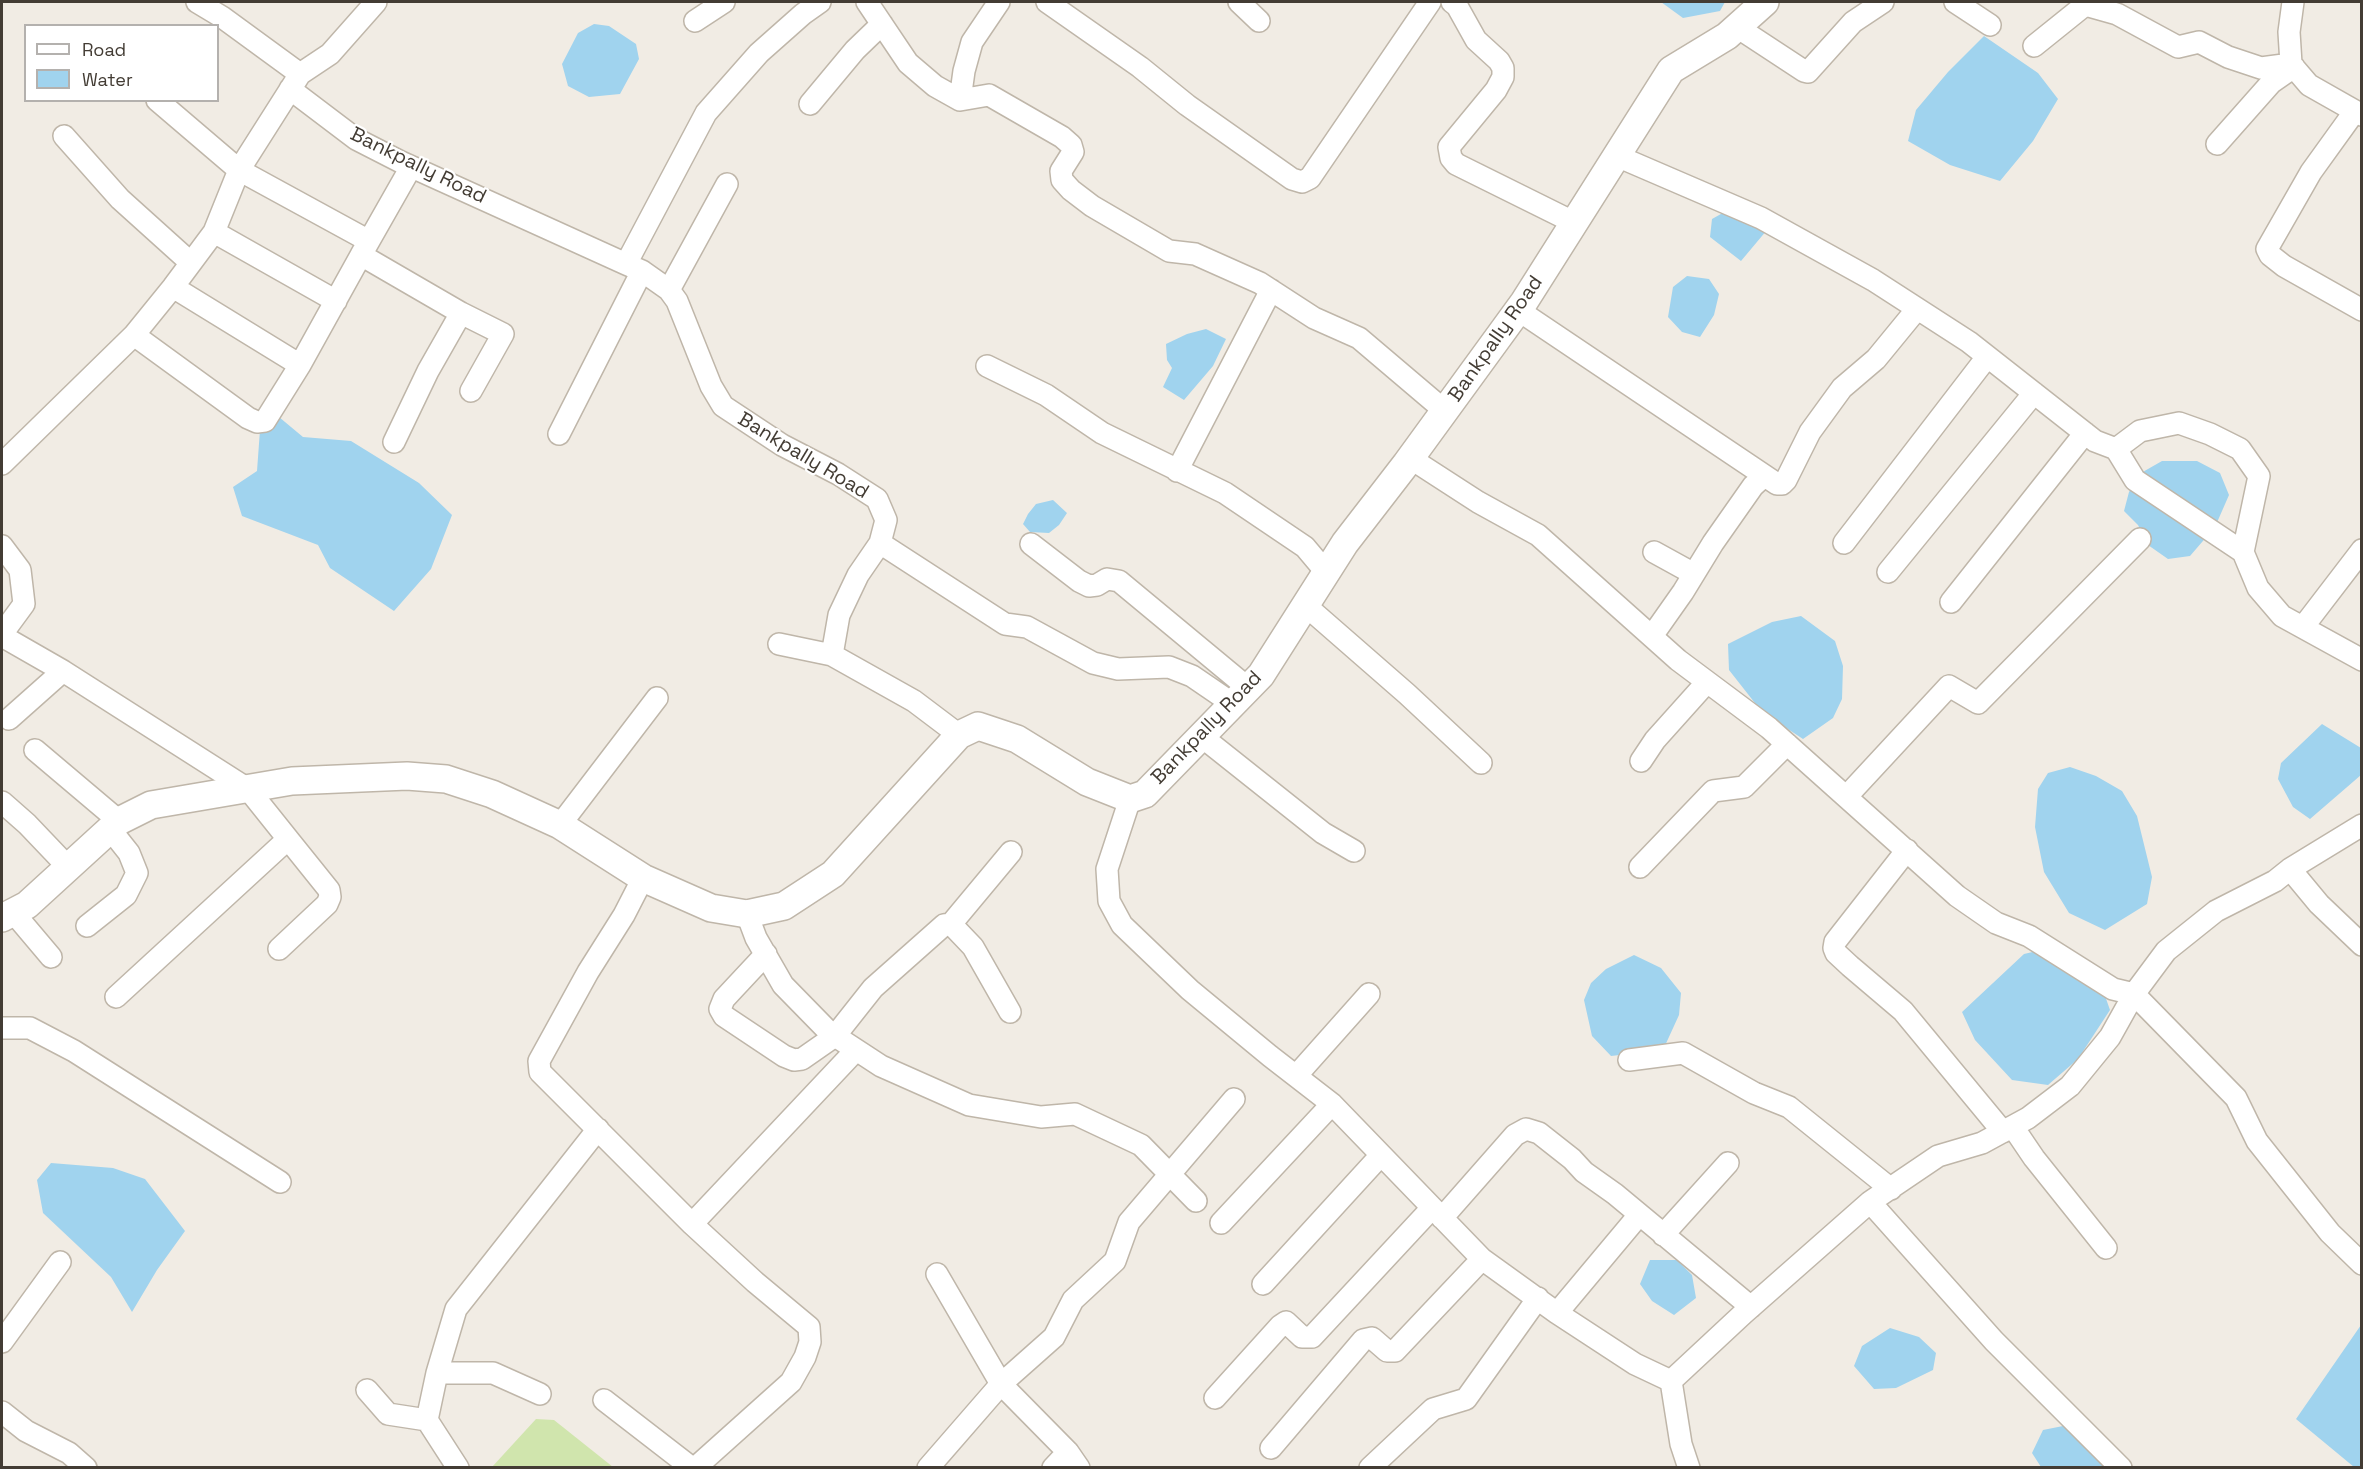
<!DOCTYPE html>
<html>
<head>
<meta charset="utf-8">
<style>
  body { margin:0 }
  #map { position:relative; width:2363px; height:1469px; overflow:hidden; background:#f1ece4; font-family:"Space Grotesk",sans-serif }
  canvas { display:block }
  .frame { position:absolute; inset:0; border:3px solid #433c34; pointer-events:none }
  .legend { position:absolute; left:24px; top:24px; width:195px; height:78px; box-sizing:border-box; background:#fff; border:2px solid #b4b1ae; margin:0; padding:8px 10px; list-style:none; font-size:18px; color:#433c34 }
  .legend li { display:flex; align-items:center; gap:12px; height:30px }
  .legend b { width:30px; border:2px solid #b4b1ae }
</style>
</head>
<body>
<div id="map">
<canvas width="2363" height="1469"></canvas>
<div class="frame"></div>
<ul class="legend">
<li><b style="height:8px;background:#fff"></b>Road</li>
<li><b style="height:16px;background:#a0d3ee"></b>Water</li>
</ul>
</div>
<script>
const ctx = document.querySelector('canvas').getContext('2d');
ctx.lineJoin = 'round';
function fill(path, color) {
  ctx.fillStyle = color;
  ctx.fill(path, 'evenodd');
}
function shape(rows) {
  const path = new Path2D();
  for (const r of rows) {
    path.moveTo(r[0], r[1]);
    for (let i = 2; i < r.length; i += 2) path.lineTo(r[i], r[i + 1]);
  }
  return path;
}
function trace(path, color, width, dash) {
  ctx.strokeStyle = color;
  ctx.lineWidth = width;
  ctx.lineCap = dash ? 'butt' : 'round';
  ctx.setLineDash(dash || []);
  ctx.stroke(path);
}
function label(font, color, halo, rows, align = 'center') {
  ctx.font = font + ' "Space Grotesk",sans-serif';
  ctx.lineWidth = 4.5;
  ctx.setLineDash([]);
  ctx.textBaseline = 'middle';
  ctx.strokeStyle = halo;
  ctx.fillStyle = color;
  for (const [text, x, y, turn = 0] of rows) {
    ctx.save();
    ctx.translate(x, y);
    ctx.rotate((+turn || 0) * Math.PI / 180);
    ctx.textAlign = isNaN(turn) ? turn : align;
    if (halo) ctx.strokeText(text, 0, 0);
    ctx.fillText(text, 0, 0);
    ctx.restore();
  }
}
const green = shape([
  [536,1419,554,1420,613,1467,492,1467]
]);
const water = shape([
  [1661,2,1725,2,1720,11,1683,18],
  [594,24,609,26,636,44,639,59,620,94,589,97,568,86,562,64,578,33],
  [1984,36,2038,73,2058,99,2033,141,2000,181,1950,165,1908,141,1916,110,1948,72],
  [1728,210,1767,230,1741,261,1710,237,1712,219],
  [1687,276,1709,279,1719,294,1714,315,1700,337,1682,332,1668,317,1673,287],
  [1206,329,1226,339,1213,366,1184,400,1163,387,1172,368,1167,360,1166,344,1187,334],
  [279,417,303,437,351,441,419,483,452,515,431,569,394,611,330,568,318,545,242,516,233,487,257,471,260,430],
  [2162,461,2197,461,2220,473,2229,495,2215,527,2190,556,2168,559,2148,545,2138,525,2124,511,2129,492,2141,473],
  [1053,500,1067,513,1059,525,1049,533,1030,532,1023,524,1028,514,1036,504],
  [1801,616,1835,641,1843,666,1842,699,1833,718,1803,739,1762,712,1729,670,1728,644,1772,622],
  [2322,724,2361,748,2361,775,2310,819,2293,807,2278,779,2281,763],
  [2070,767,2096,776,2122,791,2137,816,2152,877,2147,904,2105,930,2069,913,2044,872,2035,827,2038,789,2048,773],
  [2041,950,2103,990,2110,1010,2078,1059,2048,1085,2012,1080,1975,1040,1962,1012,2024,954],
  [1634,955,1661,968,1681,993,1679,1015,1663,1050,1611,1056,1592,1036,1584,1000,1591,983,1606,969],
  [51,1163,113,1168,145,1179,185,1231,157,1270,132,1312,111,1277,43,1213,37,1180],
  [1650,1260,1677,1260,1692,1275,1696,1298,1674,1315,1652,1301,1640,1284],
  [2361,1325,2361,1467,2354,1467,2296,1419],
  [1890,1328,1919,1337,1936,1353,1933,1370,1896,1388,1874,1389,1854,1366,1862,1346],
  [2068,1425,2101,1458,2104,1467,2041,1467,2032,1453,2043,1430]
]);
const minor = shape([
  [197,2,222,17,300,74],
  [867,2,908,63,935,86,960,100,989,95,1062,137,1071,145,1073,152,1061,171,1062,180,1071,190,1092,206,1169,251,1195,254,1260,283,1314,318,1359,338,1445,411],
  [1047,2,1140,67,1187,105,1292,179,1302,182,1310,178,1430,2],
  [1239,2,1259,21],
  [1452,2,1457,6,1476,40,1499,61,1503,68,1503,77,1496,90,1449,147,1451,158,1456,164,1575,223],
  [1955,2,1990,25],
  [2293,2,2289,32,2291,64,2309,85,2362,115],
  [695,21,724,2],
  [1737,27,1804,71,1808,72,1853,22,1883,2],
  [2034,46,2085,5,2117,14,2178,47,2199,42,2228,57,2261,68,2291,64],
  [290,89,356,139,401,162,626,264,642,271,669,290,677,301,711,386,723,406,782,445,838,474,877,499,886,520,880,543,858,575,839,615,832,655,914,701,959,735],
  [157,100,239,170,369,241],
  [960,100,964,71,972,42,999,2],
  [810,104,855,50,882,24],
  [2355,111,2311,172,2267,249,2270,255,2284,266,2362,310],
  [64,136,120,199,191,263],
  [2217,144,2271,83,2294,67],
  [1617,156,1761,218,1873,280,1969,342,2095,441,2116,449,2140,431,2179,423,2210,434,2240,449,2259,476,2243,552,2258,588,2282,616,2362,660],
  [411,167,361,255,461,313,503,334,471,391],
  [214,232,336,301],
  [626,264,706,113,759,53,803,14,820,2],
  [173,287,300,365],
  [669,290,727,184],
  [1518,310,1777,484,1782,484,1786,480,1810,432,1842,388,1876,359,1917,309],
  [134,335,248,418,257,422,265,421,300,365,361,255],
  [987,366,1046,395,1102,433,1225,493,1305,547,1326,572],
  [559,434,642,271],
  [394,442,428,371,461,313],
  [2116,449,2135,480,2243,552],
  [1410,458,1478,502,1538,535,1678,660,1769,728,1957,896,1996,923,2029,936,2113,989,2134,994,2236,1098,2257,1141,2330,1233,2362,1264],
  [2,464,134,335,173,287,214,232,239,170,300,74,330,54,376,2],
  [1177,471,1271,290],
  [880,543,1005,624,1027,627,1093,663,1118,669,1169,667,1192,676,1233,704],
  [1844,543,1987,357],
  [1031,544,1079,581,1089,586,1097,585,1107,579,1119,581,1248,688],
  [2,546,20,570,24,604,2,634],
  [1654,552,1694,574],
  [1888,572,2034,393],
  [1951,602,2085,433],
  [1305,605,1407,694,1481,763],
  [2303,627,2362,550],
  [2,636,63,671,9,719],
  [1652,636,1683,592,1713,543,1753,486,1764,476],
  [779,644,832,655],
  [63,671,248,789,288,839,116,997],
  [1201,736,1323,833,1354,851],
  [35,750,119,821],
  [1641,761,1655,740,1707,682],
  [1847,796,1949,686,1978,703,2140,539],
  [1130,799,1107,869,1109,901,1122,925,1190,990,1270,1056,1332,1104,1482,1259,1557,1313,1635,1364,1671,1381],
  [2,802,27,824,68,867],
  [560,825,657,698],
  [1907,850,1835,942,1834,948,1836,953,1850,966,1903,1011,2003,1132],
  [1640,867,1713,791,1744,787,1787,744],
  [2290,869,2319,904,2362,945],
  [643,878,624,915,588,972,539,1061,540,1072,692,1224,755,1282,809,1327,810,1342,805,1357,791,1382,695,1468],
  [13,912,51,957],
  [747,914,756,938,783,985,829,1032,881,1066,969,1105,1041,1117,1075,1114,1141,1145,1196,1201],
  [951,924,1011,852],
  [87,926,126,895,137,873,129,853,110,829],
  [279,949,327,904,330,897,329,890,288,839],
  [766,954,724,999,720,1009,724,1016,784,1056,794,1060,802,1059,835,1036,873,988,944,925,951,924,973,947,1010,1012],
  [2,1028,30,1028,74,1051,280,1182],
  [1629,1060,1683,1053,1754,1093,1789,1107,1891,1189],
  [1296,1076,1369,994],
  [2013,1127,2034,1158,2106,1248],
  [1870,1202,1994,1341,2121,1468],
  [1442,1218,1515,1135,1526,1129,1539,1133,1572,1159,1584,1172,1615,1194,1751,1307],
  [1221,1223,1332,1104],
  [692,1224,856,1050],
  [1663,1235,1728,1163],
  [937,1274,1001,1384,1068,1452,1079,1468],
  [1263,1284,1381,1155],
  [1557,1313,1639,1215],
  [2,1342,60,1262],
  [437,1373,493,1373,540,1394],
  [1671,1381,1744,1313,1870,1202,1938,1156,1982,1143,2028,1118,2070,1086,2110,1037,2134,994,2166,951,2216,911,2275,881,2290,869,2362,825],
  [1671,1381,1681,1444,1689,1468],
  [367,1390,388,1414,427,1420],
  [1215,1398,1280,1326,1286,1322,1302,1337,1312,1337,1432,1208],
  [604,1400,692,1468],
  [2,1412,26,1431,69,1453,86,1468],
  [1271,1448,1363,1340,1372,1338,1387,1351,1395,1351,1482,1259],
  [458,1468,427,1420,437,1373,456,1309,598,1129],
  [928,1468,1001,1384,1054,1337,1073,1300,1115,1261,1129,1222,1234,1099],
  [1053,1468,1068,1452],
  [1370,1468,1433,1409,1466,1399,1538,1298]
]);
const tertiary = shape([
  [2,918,27,905,119,821,151,805,292,781,407,776,446,779,492,794,560,825,643,878,711,908,747,914,784,906,833,874,959,735,978,726,1017,739,1087,782,1130,799,1145,794,1261,675,1345,543,1406,464,1524,302,1671,70,1727,36,1765,2]
]);
const streetNames = [
  ["Bankpally Road",418,166,26],
  ["Bankpally Road",1496,339,-55],
  ["Bankpally Road",803,456,31],
  ["Bankpally Road",1207,728,-46]
];
fill(green, '#d0e5ad');
fill(water, '#a0d3ee');
trace(minor, '#bfb6a9', 24);
trace(tertiary, '#bfb6a9', 30);
trace(minor, '#fff', 21);
trace(tertiary, '#fff', 27);
label('20px', '#433c34', '#fff', streetNames);
</script>
</body>
</html>
